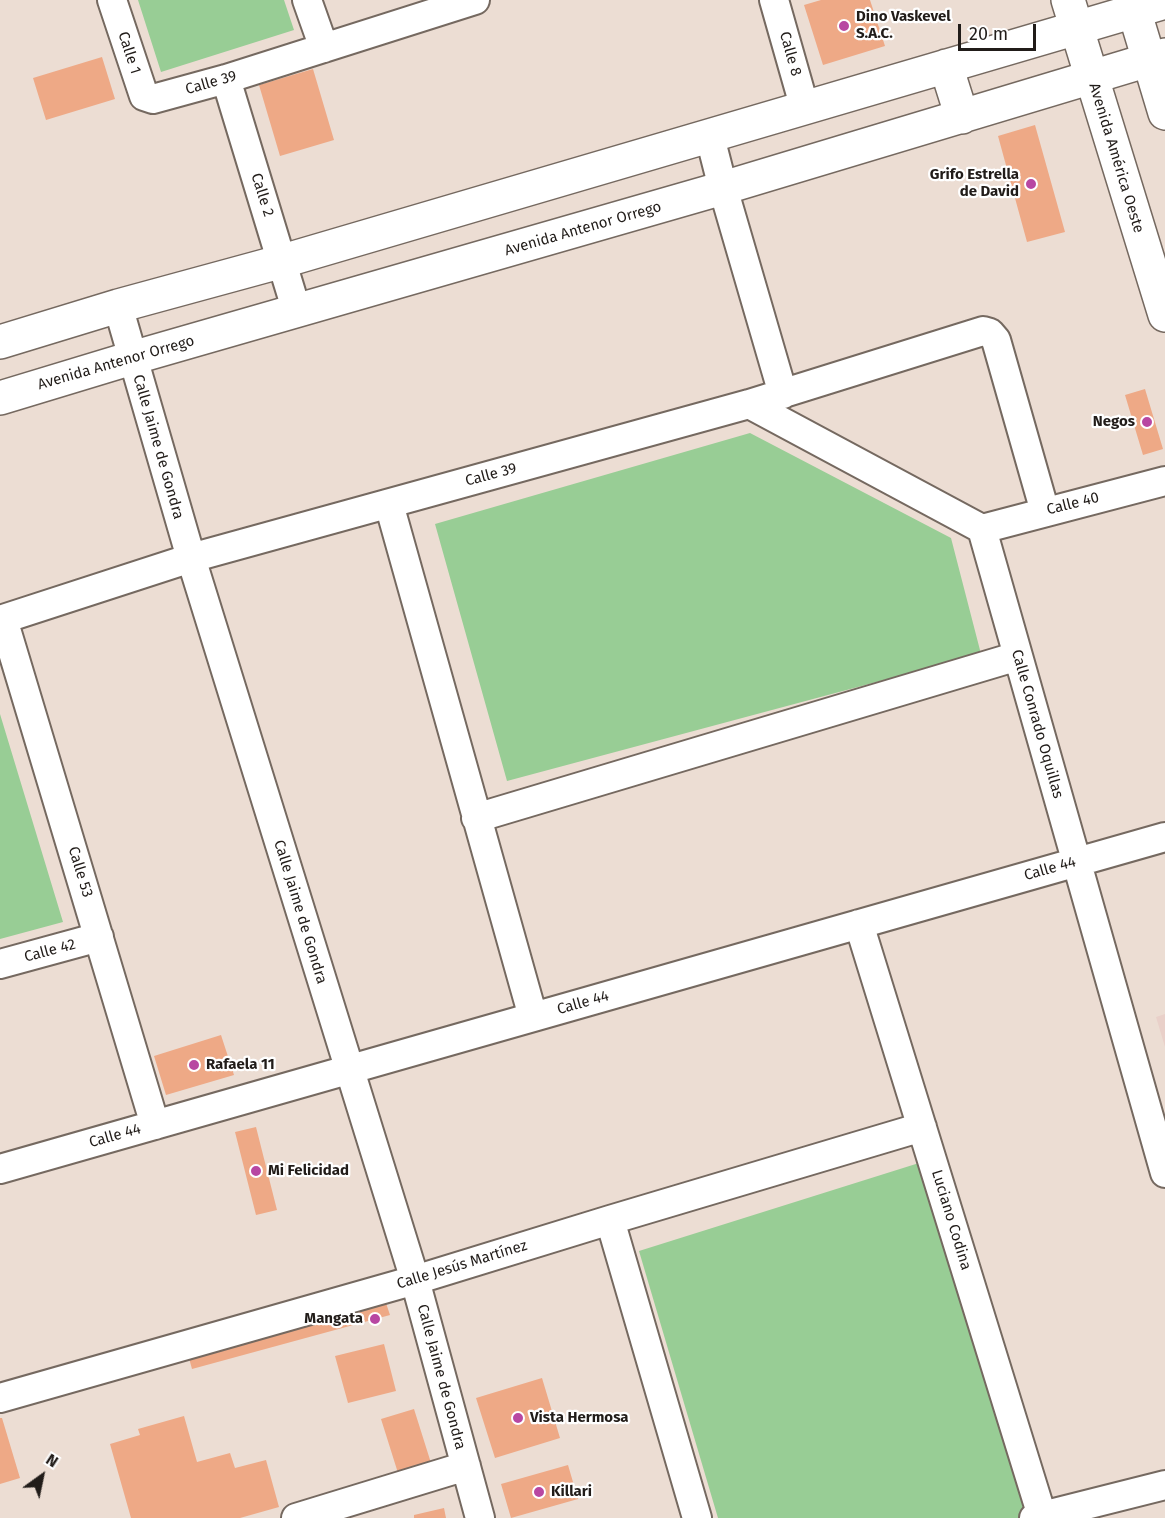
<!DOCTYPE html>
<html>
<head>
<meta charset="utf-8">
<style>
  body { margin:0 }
  #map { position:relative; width:1165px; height:1518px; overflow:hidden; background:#ecddd3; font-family:"Fira Sans",sans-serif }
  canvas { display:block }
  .north { position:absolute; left:12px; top:1446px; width:60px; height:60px; -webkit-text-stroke:4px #fff; paint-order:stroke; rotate:33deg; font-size:16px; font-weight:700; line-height:24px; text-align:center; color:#211c19 }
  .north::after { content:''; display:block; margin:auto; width:21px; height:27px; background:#211c19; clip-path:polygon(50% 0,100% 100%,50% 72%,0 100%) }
  .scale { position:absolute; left:958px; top:24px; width:78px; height:27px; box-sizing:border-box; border:3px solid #211c19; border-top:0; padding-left:8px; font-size:18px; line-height:21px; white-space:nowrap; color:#211c19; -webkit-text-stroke:4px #fff; paint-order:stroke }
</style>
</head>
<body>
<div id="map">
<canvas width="1165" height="1518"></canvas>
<div class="north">N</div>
<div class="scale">20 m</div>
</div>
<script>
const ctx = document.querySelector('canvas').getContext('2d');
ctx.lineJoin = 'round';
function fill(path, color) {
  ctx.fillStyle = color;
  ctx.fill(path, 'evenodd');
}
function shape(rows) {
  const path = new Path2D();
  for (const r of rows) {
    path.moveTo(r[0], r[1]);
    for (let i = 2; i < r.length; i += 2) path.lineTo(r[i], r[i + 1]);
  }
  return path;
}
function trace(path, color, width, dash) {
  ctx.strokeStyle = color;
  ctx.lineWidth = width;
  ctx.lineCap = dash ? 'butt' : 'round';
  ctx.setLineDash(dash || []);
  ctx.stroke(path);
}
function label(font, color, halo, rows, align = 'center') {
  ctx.font = font + ' "Fira Sans",sans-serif';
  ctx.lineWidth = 4.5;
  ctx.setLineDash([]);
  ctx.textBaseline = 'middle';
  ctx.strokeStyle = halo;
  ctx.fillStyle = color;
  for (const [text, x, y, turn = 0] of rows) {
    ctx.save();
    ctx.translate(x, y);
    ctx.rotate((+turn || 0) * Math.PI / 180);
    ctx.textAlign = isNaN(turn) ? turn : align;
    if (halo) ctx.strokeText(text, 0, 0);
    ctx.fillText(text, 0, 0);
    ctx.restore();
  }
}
const education = shape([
  [1165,1014,1165,1047,1156,1017]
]);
const green = shape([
  [138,0,284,0,294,30,161,72],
  [750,433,951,538,981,654,507,781,435,524],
  [0,714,63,922,0,939],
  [919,1163,1028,1518,718,1518,639,1251]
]);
const building = shape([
  [821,0,870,0,885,46,823,65,804,5],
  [102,57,115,99,46,120,33,78],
  [313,69,334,140,280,156,259,85],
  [1035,125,1065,232,1027,242,998,136],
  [1145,389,1163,449,1143,455,1125,395],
  [221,1035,234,1075,166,1095,154,1056],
  [256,1127,277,1210,256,1215,235,1132],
  [384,1297,390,1315,192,1369,187,1351],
  [384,1344,396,1391,348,1403,335,1356],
  [542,1378,560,1438,495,1458,476,1398],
  [414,1409,431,1463,398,1473,381,1419],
  [184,1416,197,1462,230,1453,235,1468,266,1460,279,1507,240,1518,131,1518,110,1444,140,1435,138,1429],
  [0,1418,2,1418,20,1478,0,1484],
  [568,1465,578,1499,511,1518,501,1484],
  [444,1508,446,1518,414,1518,414,1515]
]);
const street = shape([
  [112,0,144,96,153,99,226,79,475,0],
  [307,0,324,48],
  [774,0,805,109],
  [226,79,297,312],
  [710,137,723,188,783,394],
  [118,306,191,558,415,1280,480,1518],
  [749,404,982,529,1165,1173],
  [389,504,533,1017],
  [982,529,1165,481],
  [3,619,155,1125],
  [0,620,191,558,749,404,983,331,990,333,996,340,1045,512],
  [476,818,1018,656],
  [859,924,1042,1516],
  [0,964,99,937],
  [0,1169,1165,837],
  [610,1220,697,1518],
  [0,1398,415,1280,610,1220,922,1127],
  [296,1518,466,1466],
  [1034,1518,1165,1485]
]);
const secondary = shape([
  [946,66,962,117],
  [0,342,118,306,283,261,1165,2],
  [0,398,132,358,723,188,1165,55]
]);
const primary = shape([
  [1068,0,1165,315],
  [1131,0,1165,113]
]);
const markers = [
  [844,26,6,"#b847a2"],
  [1031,184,6,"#b847a2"],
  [1147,422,6,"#b847a2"],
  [194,1065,6,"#b847a2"],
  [256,1171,6,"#b847a2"],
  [375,1319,6,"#b847a2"],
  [518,1418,6,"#b847a2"],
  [539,1492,6,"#b847a2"]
];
const poiNames = [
  ["Dino Vaskevel",856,17],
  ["S.A.C.",856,34],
  ["Grifo Estrella",1019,175,"right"],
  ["de David",1019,192,"right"],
  ["Negos",1135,422,"right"],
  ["Rafaela 11",206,1065],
  ["Mi Felicidad",268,1171],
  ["Mangata",363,1319,"right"],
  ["Vista Hermosa",530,1418],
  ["Killari",551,1492]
];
const streetNames = [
  ["Calle 1",129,53,72],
  ["Calle 8",790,54,74],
  ["Calle 39",211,83,-16],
  ["Avenida América Oeste",1116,158,73],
  ["Calle 2",262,195,72],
  ["Avenida Antenor Orrego",583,229,-16],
  ["Avenida Antenor Orrego",116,363,-16],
  ["Calle Jaime de Gondra",158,447,74],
  ["Calle 39",491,475,-15],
  ["Calle 40",1073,504,-14],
  ["Calle Conrado Oquillas",1037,724,74],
  ["Calle 44",1050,869,-16],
  ["Calle 53",80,872,73],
  ["Calle Jaime de Gondra",300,912,73],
  ["Calle 42",50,951,-15],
  ["Calle 44",583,1003,-16],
  ["Calle 44",115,1136,-16],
  ["Luciano Codina",951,1220,73],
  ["Calle Jesús Martínez",462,1265,-17],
  ["Calle Jaime de Gondra",441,1377,75]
];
fill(education, '#e9d0c9');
fill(green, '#98cd95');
fill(building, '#eea986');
trace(street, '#756960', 32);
trace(secondary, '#756960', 36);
trace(primary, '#756960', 36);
trace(street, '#fff', 28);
trace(secondary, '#fff', 33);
trace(primary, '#fff', 33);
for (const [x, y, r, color] of markers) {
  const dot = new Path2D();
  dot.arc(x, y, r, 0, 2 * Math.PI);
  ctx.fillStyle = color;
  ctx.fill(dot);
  trace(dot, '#fff', 2);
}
label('bold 15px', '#211c19', '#fff', poiNames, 'left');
label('15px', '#211c19', '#fff', streetNames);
</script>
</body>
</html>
